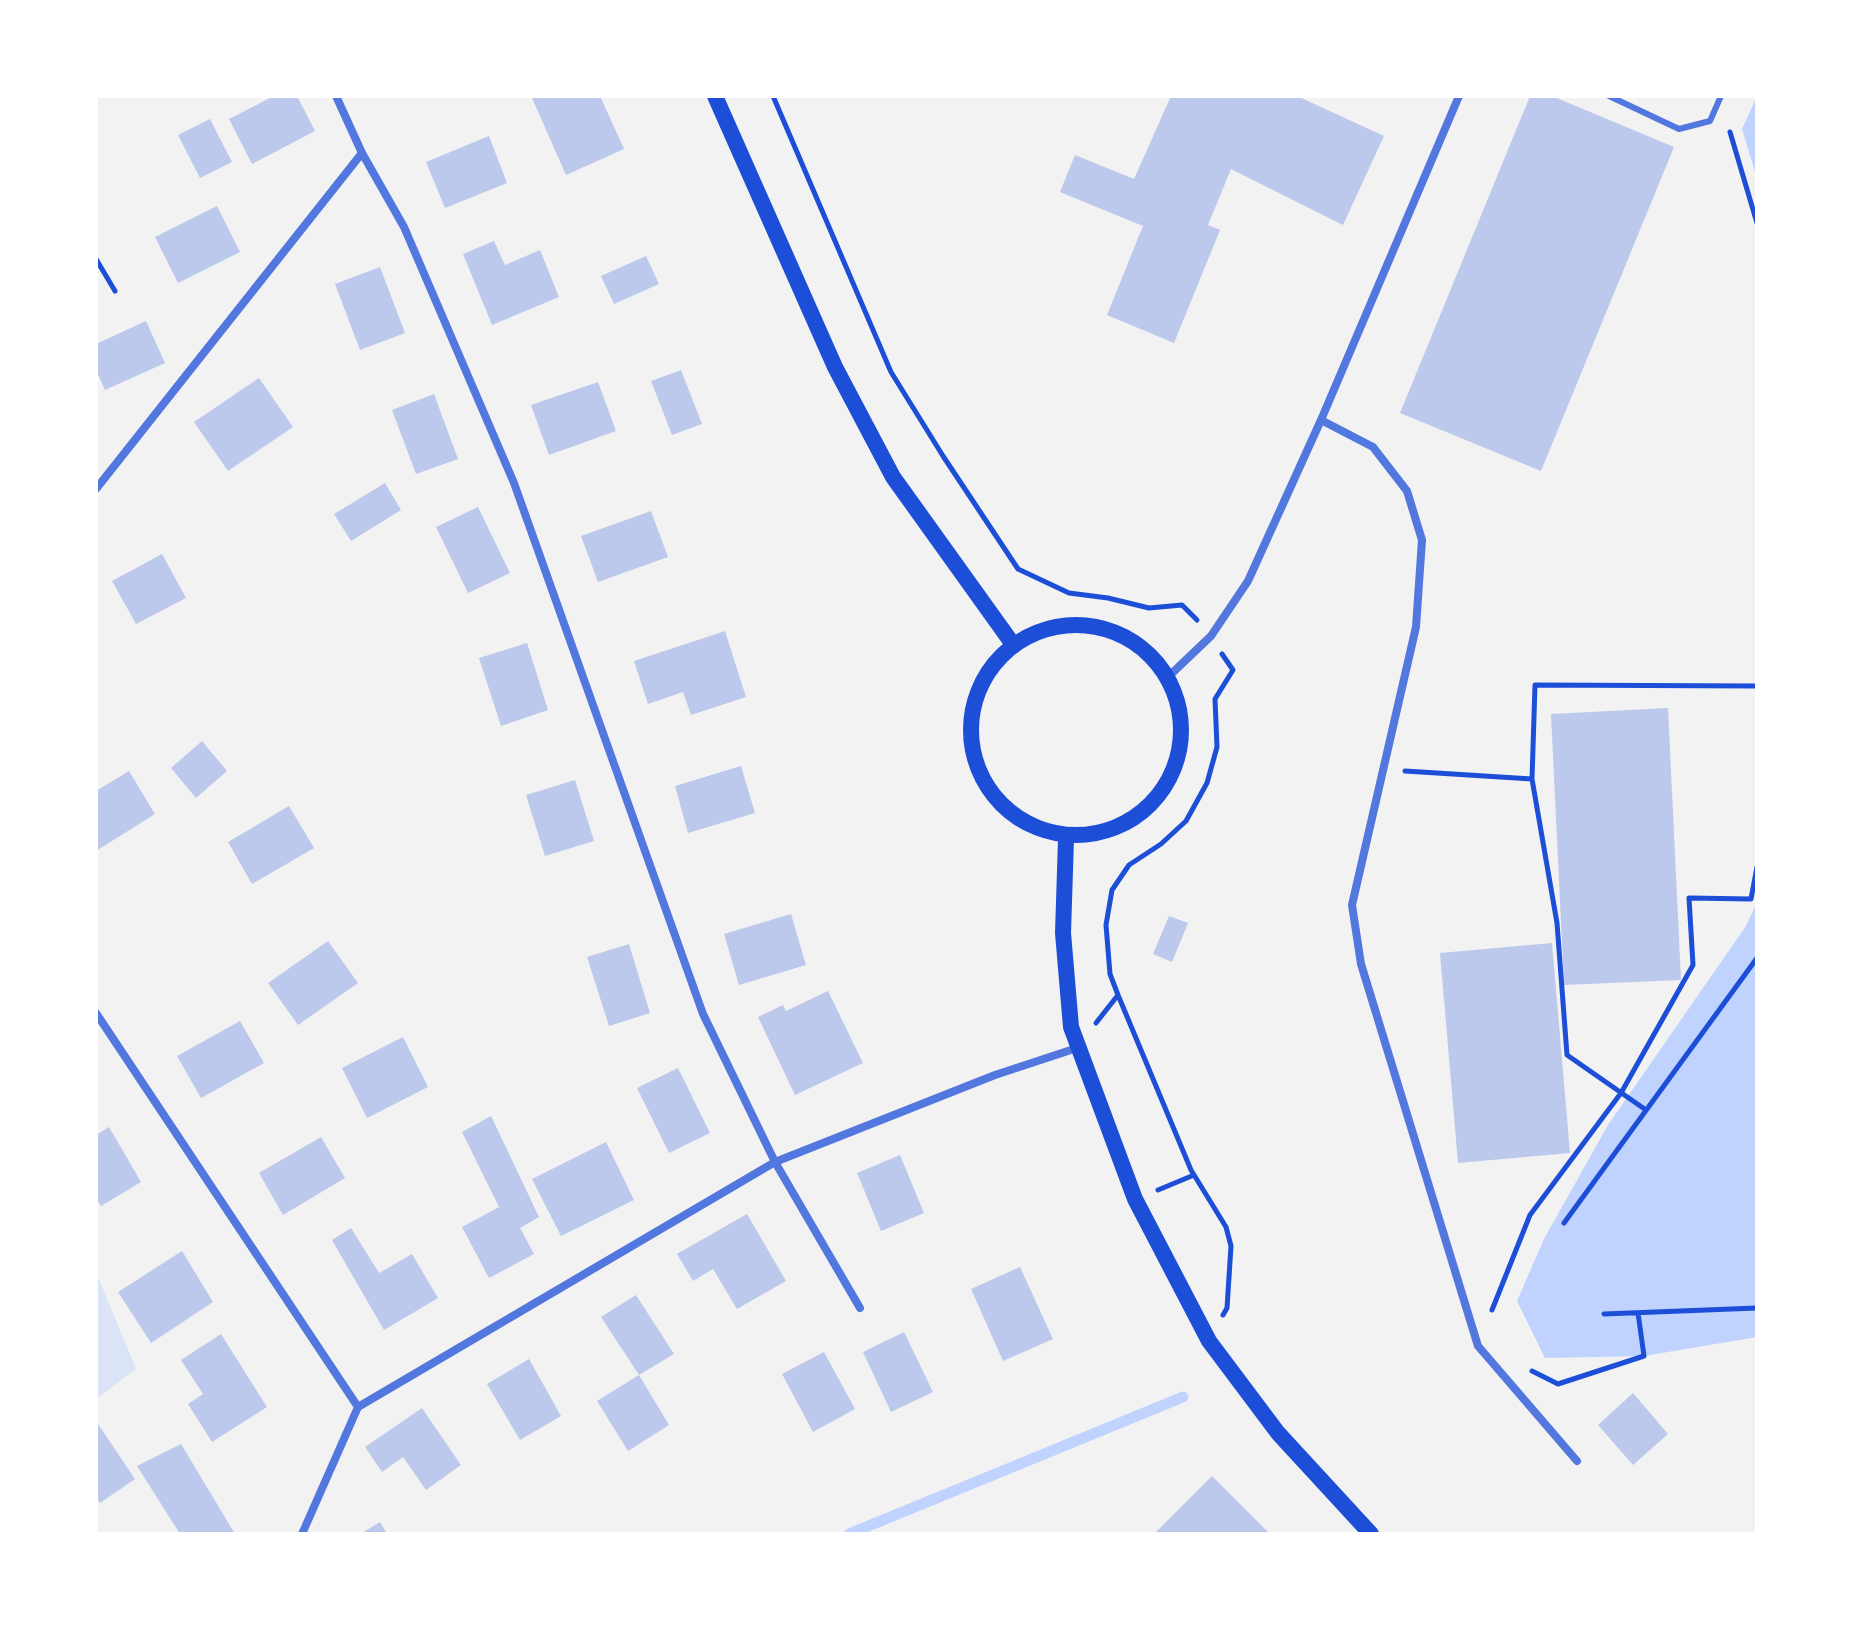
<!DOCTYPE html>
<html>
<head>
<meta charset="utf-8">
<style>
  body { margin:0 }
  #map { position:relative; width:1853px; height:1630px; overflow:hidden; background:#f2f2f2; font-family:Helvetica,sans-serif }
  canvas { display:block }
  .frame { position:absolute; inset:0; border:98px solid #fff; pointer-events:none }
</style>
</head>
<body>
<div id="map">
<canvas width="1853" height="1630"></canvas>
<div class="frame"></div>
</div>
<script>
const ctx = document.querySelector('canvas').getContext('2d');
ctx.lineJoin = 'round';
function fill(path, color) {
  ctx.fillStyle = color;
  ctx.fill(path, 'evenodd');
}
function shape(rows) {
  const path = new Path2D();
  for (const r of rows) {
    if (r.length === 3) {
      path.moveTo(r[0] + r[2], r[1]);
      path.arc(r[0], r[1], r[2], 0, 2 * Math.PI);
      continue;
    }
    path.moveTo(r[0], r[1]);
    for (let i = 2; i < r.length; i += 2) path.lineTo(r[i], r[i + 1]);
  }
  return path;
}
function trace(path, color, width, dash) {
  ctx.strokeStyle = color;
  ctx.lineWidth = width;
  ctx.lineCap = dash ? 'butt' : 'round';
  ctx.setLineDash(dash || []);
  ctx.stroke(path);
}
const green = shape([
  [96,1272,136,1369,96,1399]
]);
const water = shape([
  [1757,96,1757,178,1742,129],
  [1757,902,1757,1337,1644,1356,1545,1358,1517,1301,1544,1239,1608,1125,1746,926]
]);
const stream = shape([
  [849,1534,1183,1397]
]);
const building = shape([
  [274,96,297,96,315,131,252,164,229,119],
  [537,96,600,96,624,149,566,175,532,98],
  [1171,96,1297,96,1384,136,1343,225,1231,169,1208,225,1220,230,1174,343,1107,315,1143,226,1060,192,1075,155,1134,179],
  [1530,96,1552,96,1674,147,1541,471,1400,413],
  [210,119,232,162,200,178,178,135],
  [489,136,507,183,445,208,426,162],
  [217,206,240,252,178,283,155,237],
  [494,241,505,265,540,250,559,297,492,325,463,254],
  [646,256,659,284,614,304,601,276],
  [380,267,405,333,360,350,335,284],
  [146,321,165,363,105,390,96,370,96,344],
  [681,370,702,424,672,435,651,381],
  [259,378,293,427,228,471,194,422],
  [598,382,616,431,549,455,531,405],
  [434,394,458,459,416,474,392,410],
  [385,483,401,510,351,541,334,514],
  [478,507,510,573,468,593,436,527],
  [651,511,668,557,598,582,581,536],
  [162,554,186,598,136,624,112,581],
  [725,631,746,697,691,715,683,692,648,704,634,661],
  [527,643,548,710,501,726,479,658],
  [1668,708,1681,980,1564,985,1551,714],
  [202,741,227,771,196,798,171,768],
  [741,766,755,813,688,833,675,786],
  [129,771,155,814,96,851,96,791],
  [575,780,594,841,545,856,526,795],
  [289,806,314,848,252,884,228,842],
  [791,914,806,965,739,985,724,934],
  [1169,916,1188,923,1172,962,1153,954],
  [328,941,358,983,298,1025,268,983],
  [1552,943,1570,1153,1458,1163,1440,953],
  [629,944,650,1013,609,1026,587,957],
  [828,991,863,1063,795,1095,758,1017,783,1005,786,1011],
  [240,1021,264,1063,201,1098,177,1056],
  [403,1037,428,1087,367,1118,342,1068],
  [678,1068,710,1133,669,1153,637,1088],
  [491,1116,539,1217,520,1228,534,1254,489,1278,462,1227,499,1207,462,1132],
  [109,1127,141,1182,101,1206,96,1198,96,1135],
  [321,1137,345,1178,283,1215,259,1173],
  [606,1142,634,1200,561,1236,532,1179],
  [900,1155,924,1213,881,1231,857,1173],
  [747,1214,786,1281,737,1309,713,1269,693,1281,677,1254],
  [351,1228,379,1273,412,1254,438,1298,384,1330,332,1240],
  [182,1251,213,1302,151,1343,118,1292],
  [1020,1267,1053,1339,1003,1361,971,1289],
  [636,1295,674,1354,639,1375,669,1425,628,1451,597,1401,639,1375,601,1317],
  [904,1332,933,1392,891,1412,863,1352],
  [221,1334,267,1407,212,1442,188,1404,203,1394,181,1360],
  [824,1352,855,1409,813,1432,782,1374],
  [529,1359,561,1416,520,1440,487,1384],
  [1633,1393,1668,1434,1633,1465,1598,1425],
  [422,1408,461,1465,426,1490,403,1457,382,1472,365,1447],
  [96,1421,135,1479,100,1503,96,1497],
  [181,1444,235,1534,180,1534,137,1466],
  [1212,1476,1270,1534,1154,1534],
  [380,1522,387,1534,360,1534]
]);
const path = shape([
  [773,96,891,372,943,456,1018,569,1069,593,1108,598,1149,608,1182,605,1197,620],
  [1730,132,1757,223],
  [96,259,115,291],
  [1222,654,1233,670,1215,699,1217,747,1207,783,1186,821,1161,844,1129,865,1112,890,1106,925,1110,974,1118,995,1191,1170,1226,1227,1231,1246,1227,1308,1223,1315],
  [1405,771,1532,779],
  [1096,1023,1118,995],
  [1646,1110,1567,1055,1557,923,1532,779,1535,685,1757,686],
  [1158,1190,1194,1175],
  [1564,1223,1757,958],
  [1492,1310,1530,1215,1621,1093,1693,965,1689,898,1751,899,1757,867],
  [1604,1314,1757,1308],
  [1532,1371,1558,1384,1644,1356,1638,1313]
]);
const service = shape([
  [1609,96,1679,129,1710,121,1721,96]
]);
const minor = shape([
  [336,96,362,153,404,227,514,483,703,1014,775,1162,860,1308],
  [1321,420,1373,447,1407,491,1422,540,1416,627,1352,905,1361,964,1478,1346,1577,1461],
  [96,489,362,153],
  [1168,677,1211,636,1248,581,1321,420,1459,96],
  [96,1013,358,1407],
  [302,1534,358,1407,775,1162,995,1075,1077,1048]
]);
const secondary = shape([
  [715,96,835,367,893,477,1012,643],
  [1076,730,105],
  [1066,839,1063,933,1071,1027,1135,1199,1209,1341,1278,1433,1371,1534]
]);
fill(green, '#dbe4f7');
fill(water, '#bfd3fe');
trace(stream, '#bfd3fe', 11);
fill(building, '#bdc9ec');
trace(path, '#1d4ed8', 5);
trace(service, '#5277de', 6);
trace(minor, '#5277de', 8);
trace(secondary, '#1d4ed8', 16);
</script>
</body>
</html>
